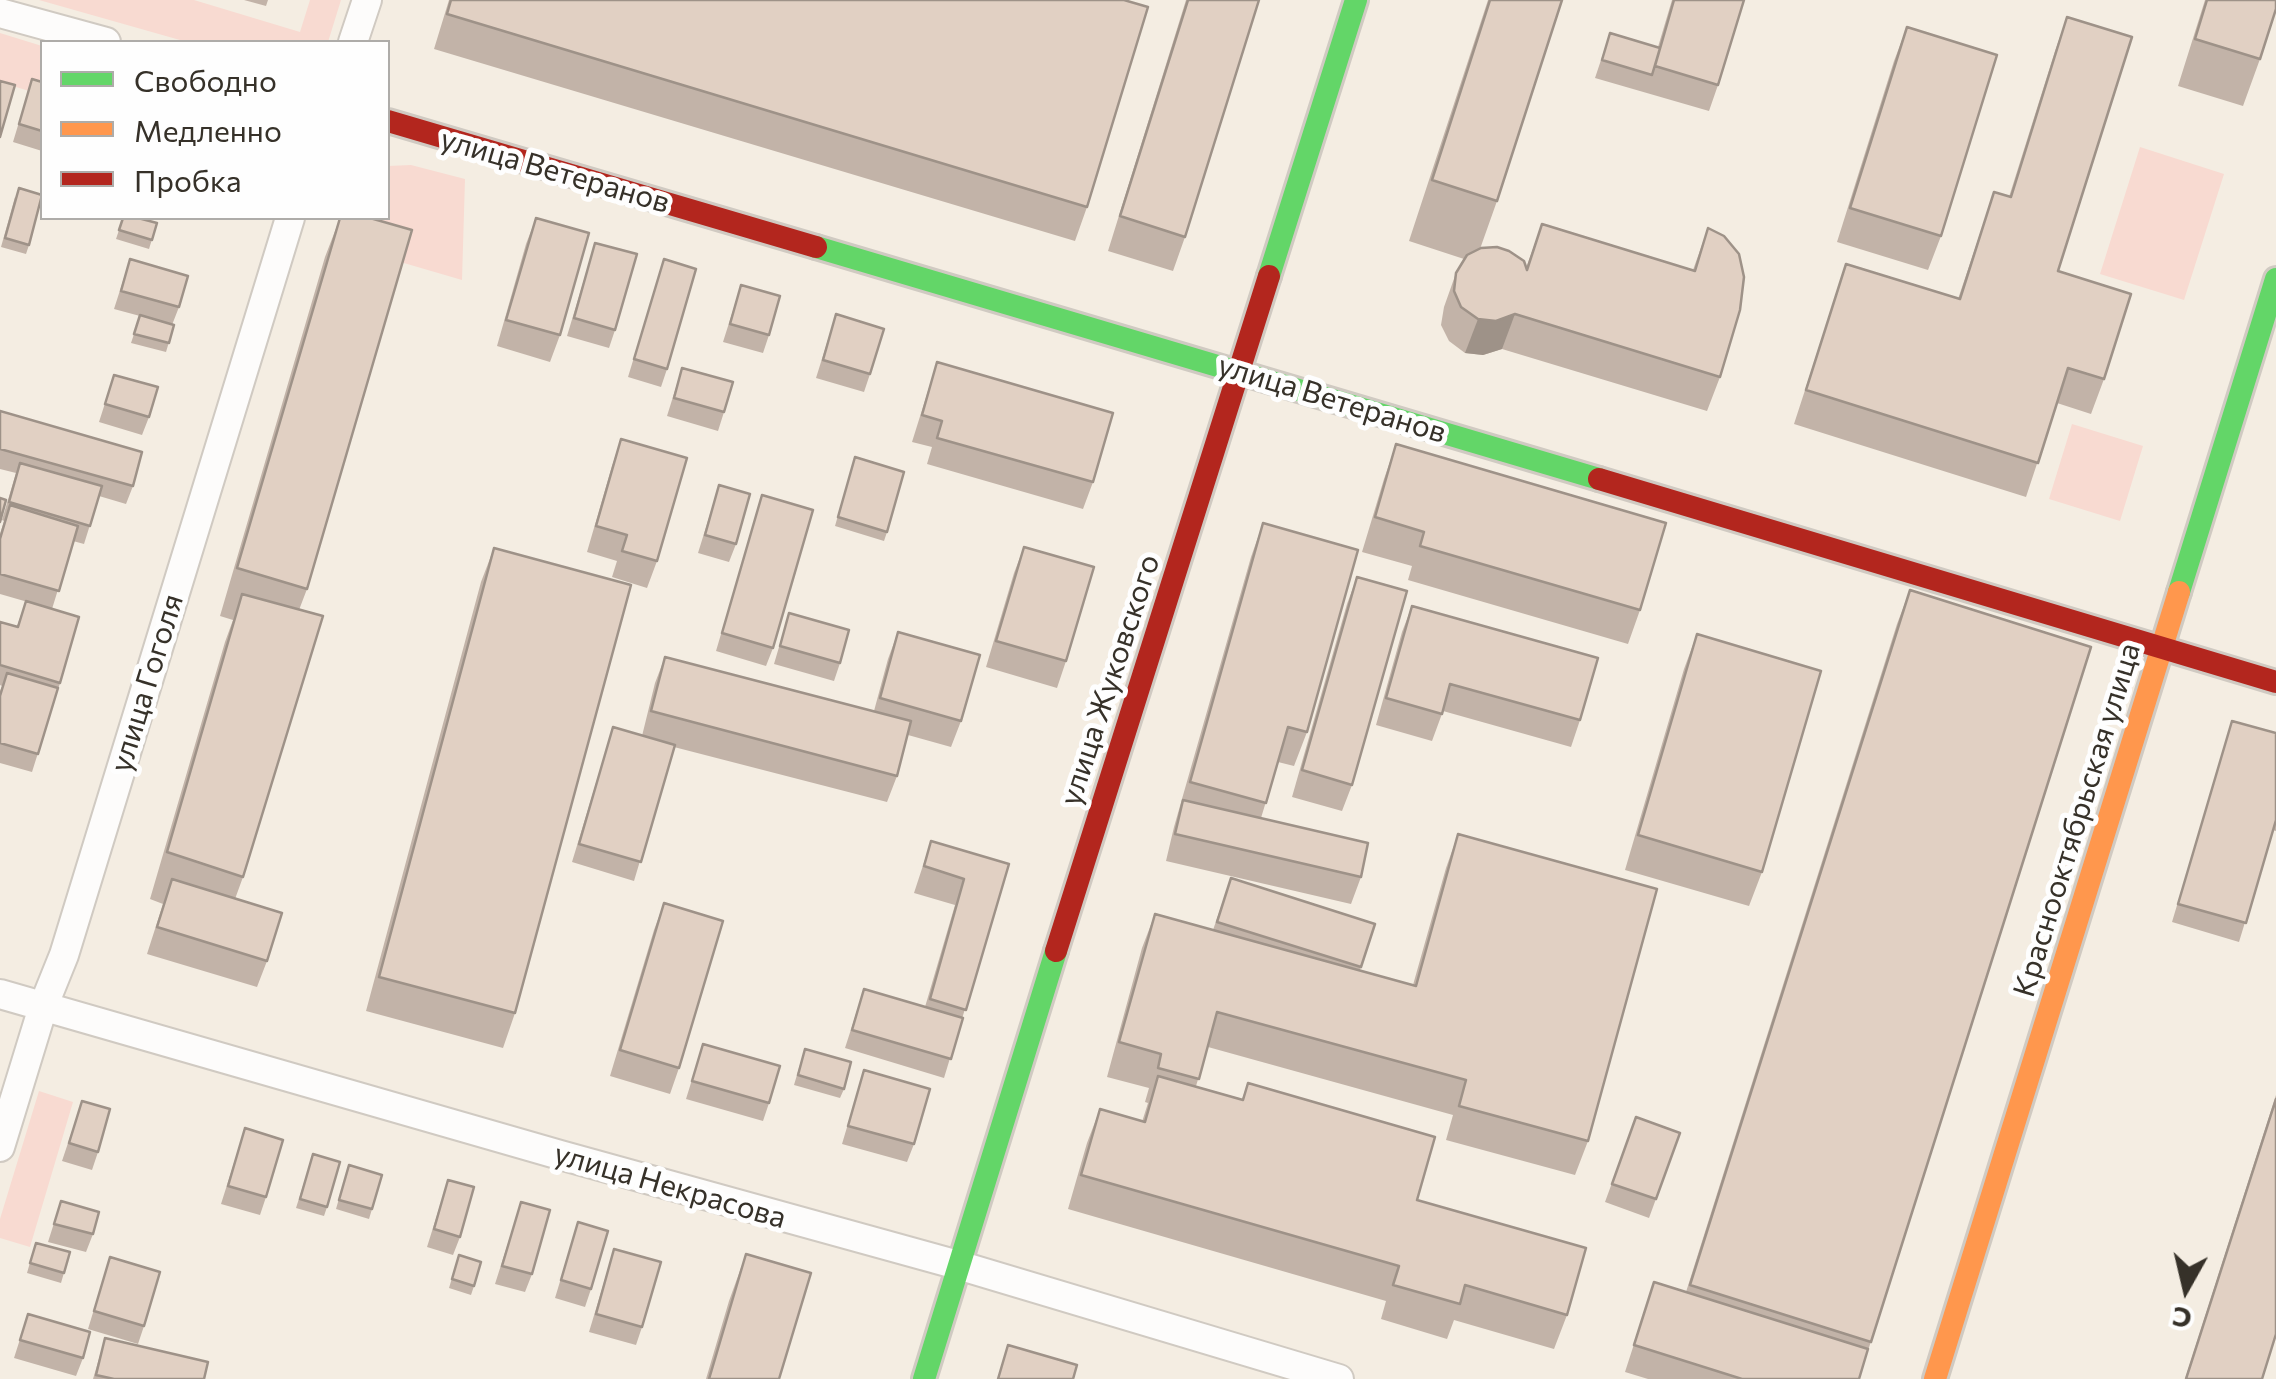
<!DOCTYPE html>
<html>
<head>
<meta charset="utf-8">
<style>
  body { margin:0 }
  #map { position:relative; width:2276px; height:1379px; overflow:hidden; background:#f4ede2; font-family:Commissioner,sans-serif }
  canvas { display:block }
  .legend { position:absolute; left:40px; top:40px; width:350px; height:180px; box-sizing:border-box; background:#fefefe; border:2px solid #aeaca9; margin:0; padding:12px 18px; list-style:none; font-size:30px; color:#363129 }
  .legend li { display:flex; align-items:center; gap:20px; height:50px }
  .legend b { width:50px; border:2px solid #aeaca9 }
  .north { position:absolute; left:2136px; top:1239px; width:100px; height:100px; -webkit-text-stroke:8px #fefefe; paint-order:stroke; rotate:188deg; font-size:28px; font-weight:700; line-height:40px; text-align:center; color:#363129 }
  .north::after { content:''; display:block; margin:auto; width:35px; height:45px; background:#363129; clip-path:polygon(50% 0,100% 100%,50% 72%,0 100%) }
</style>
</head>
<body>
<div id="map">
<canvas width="2276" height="1379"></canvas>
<ul class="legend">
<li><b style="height:12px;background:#63d668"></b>Свободно</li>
<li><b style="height:12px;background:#ff974d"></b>Медленно</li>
<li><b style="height:12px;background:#b3261e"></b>Пробка</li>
</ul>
<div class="north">С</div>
</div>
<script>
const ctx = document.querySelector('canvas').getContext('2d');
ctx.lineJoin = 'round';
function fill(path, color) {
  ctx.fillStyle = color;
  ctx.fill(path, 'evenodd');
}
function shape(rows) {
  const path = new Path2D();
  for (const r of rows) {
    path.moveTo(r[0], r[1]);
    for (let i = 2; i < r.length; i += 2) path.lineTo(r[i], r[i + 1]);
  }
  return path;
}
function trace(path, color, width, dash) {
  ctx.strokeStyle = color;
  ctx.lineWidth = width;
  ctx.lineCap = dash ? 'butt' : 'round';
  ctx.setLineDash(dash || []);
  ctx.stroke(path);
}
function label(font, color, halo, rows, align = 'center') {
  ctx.font = font + ' Commissioner,sans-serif';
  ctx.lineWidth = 10;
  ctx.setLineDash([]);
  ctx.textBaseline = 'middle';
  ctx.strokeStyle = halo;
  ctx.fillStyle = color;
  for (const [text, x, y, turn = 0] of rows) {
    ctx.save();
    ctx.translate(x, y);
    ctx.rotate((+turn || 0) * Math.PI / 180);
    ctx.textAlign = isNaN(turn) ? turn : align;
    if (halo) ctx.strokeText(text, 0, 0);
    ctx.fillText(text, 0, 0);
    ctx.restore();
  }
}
const green = shape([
  [39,0,194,0,300,32,310,0,341,0,328,42,187,42],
  [0,33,42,46,42,95,0,82],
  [2140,147,2224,174,2184,300,2100,274],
  [411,165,465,179,462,280,332,242,341,218,388,218,388,166],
  [2072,424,2143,446,2120,521,2049,499],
  [39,1091,73,1102,30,1247,0,1238,0,1219]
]);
const street = shape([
  [0,13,106,42],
  [353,42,367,0],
  [0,994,560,1155,958,1265,1339,1379],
  [0,1147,43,1007,64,955,290,218]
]);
const fast = shape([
  [816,247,1599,479],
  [1269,276,1356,0],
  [2179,592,2276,279],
  [924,1379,1056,951]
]);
const slow = shape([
  [1935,1379,2179,592]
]);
const jam = shape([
  [388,121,816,247],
  [1599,479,2276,682],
  [1056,951,1269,276]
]);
const wall = shape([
  [244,0,268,0,266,6],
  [449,0,1124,0,1087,207,1075,241,434,49],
  [1186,0,1259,0,1185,237,1173,271,1108,251],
  [1488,0,1562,0,1497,201,1480,249,1526,268,1542,224,1693,270,1708,228,1720,377,1707,411,1502,349,1483,355,1465,353,1449,341,1441,325,1444,307,1456,273,1464,259,1409,241],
  [1672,0,1744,0,1718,85,1709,111,1595,78,1610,33,1658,47],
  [2205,0,2276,0,2260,59,2243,106,2178,86],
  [2067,17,2058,271,2104,379,2091,414,2057,403,2026,497,1794,424,1846,264,1958,299,1994,192,2009,197,2055,51],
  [1907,27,1941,236,1928,270,1837,242,1894,61],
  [32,79,42,82,42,151,13,142],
  [15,197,29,245,26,254,1,247],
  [123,218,157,223,149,249,116,239],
  [340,218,307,589,299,610,243,877,235,899,267,961,257,987,147,954,163,904,150,899,225,642,233,620,220,616,325,257],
  [536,218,560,335,550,362,497,346,526,244],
  [595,243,615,330,609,348,567,336],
  [130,259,179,307,172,325,174,325,166,352,131,343,140,316,114,309],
  [664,259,667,369,661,387,628,377],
  [741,285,769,335,763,353,723,342],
  [836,314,870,374,864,392,816,378],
  [937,362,1093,482,1083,509,927,464,932,447,912,442],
  [682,368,724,412,718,431,667,416],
  [114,375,149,417,142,435,99,422],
  [0,411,133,486,126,504,99,496,84,544,73,541,52,609,0,594,0,534,4,521,2,520,16,473,0,469],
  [621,439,657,561,647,588,612,577,617,561,587,552,612,466],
  [1396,444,1640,610,1628,644,1408,580,1412,566,1362,552,1384,479],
  [852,466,887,532,884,541,835,526],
  [719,485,736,544,729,562,698,553],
  [762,495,773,648,766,666,716,651],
  [1263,523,1307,732,1294,766,1278,762,1261,818,1361,877,1351,904,1166,861,1174,827,1251,557],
  [1024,547,1066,661,1057,688,986,667,1014,573],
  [494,548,515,1013,503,1048,366,1011,481,582],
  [1357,577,1352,785,1342,811,1292,797,1347,604],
  [1910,590,2091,647,1859,1379,1648,1379,1625,1372,1654,1282,1686,1292,1897,624],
  [26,601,60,683,32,772,0,763,0,691,2,686,0,685,0,622,17,626],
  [1412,606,1580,720,1571,747,1443,711,1432,741,1376,725,1402,632],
  [789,613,840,663,834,681,774,664],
  [898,632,961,721,951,747,908,735,897,776,887,802,674,747,634,881,572,862,613,727,642,736,655,683,665,657,874,711,888,659],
  [1697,634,1762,872,1749,906,1625,870,1684,669],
  [2232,721,2276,733,2276,831,2273,830,2239,942,2172,922],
  [1458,834,1588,1141,1575,1175,1446,1140,1453,1115,1208,1047,1196,1086,1242,1099,1248,1083,1417,1200,1567,1315,1554,1349,1454,1320,1447,1339,1381,1319,1386,1301,1068,1209,1087,1143,1100,1109,1142,1122,1148,1103,1145,1102,1149,1088,1107,1077,1142,948,1155,914,1213,930,1231,878,1375,924,1360,970,1413,985,1446,868],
  [931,841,1009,864,944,1078,845,1048,864,989,925,1007,955,905,914,893],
  [664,903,679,1068,670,1094,610,1076,654,930],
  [703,1044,769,1103,763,1121,686,1099],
  [802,1058,844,1089,840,1098,794,1085],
  [864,1070,914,1144,907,1162,842,1144],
  [2276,1095,2276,1334,2262,1379,2185,1379],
  [82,1101,98,1152,92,1170,62,1161],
  [1636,1117,1680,1133,1649,1218,1605,1202],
  [245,1128,266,1197,260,1215,221,1204],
  [313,1154,327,1207,324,1216,296,1208],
  [346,1174,372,1209,369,1219,336,1209],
  [448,1180,460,1237,453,1255,427,1247],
  [61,1201,93,1234,86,1252,48,1242],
  [521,1202,532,1274,525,1292,495,1284],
  [578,1222,591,1289,585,1307,555,1298],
  [614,1249,642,1327,636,1345,589,1332],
  [33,1252,70,1252,61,1283,27,1273],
  [746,1254,779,1379,706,1379,729,1301],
  [459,1255,474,1286,471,1295,449,1288],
  [110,1257,144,1326,138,1344,88,1329],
  [28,1314,83,1358,76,1376,14,1358],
  [105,1338,204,1379,93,1379]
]);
const shadedWall = shape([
  [1515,314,1502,349,1483,355,1465,353,1478,319]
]);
const building = shape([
  [451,0,1124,0,1148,7,1087,207,447,14,451,0],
  [1188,0,1259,0,1185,237,1120,216,1188,0],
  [1490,0,1562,0,1497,201,1432,180,1490,0],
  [1674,0,1744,0,1718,85,1655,66,1674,0],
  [2207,0,2276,0,2276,9,2260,59,2195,39,2207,0],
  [2067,17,2132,37,2058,271,2131,294,2104,379,2068,368,2038,463,1806,390,1846,264,1960,299,1994,192,2011,197,2067,17],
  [1907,27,1997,55,1941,236,1850,208,1907,27],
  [1610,33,1660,48,1652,75,1602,60,1610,33],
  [32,79,42,82,42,131,19,124,32,79],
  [0,81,15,85,0,137,0,81],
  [19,188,42,195,29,245,5,238,19,188],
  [123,218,138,218,157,223,152,240,119,230,123,218],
  [340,218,370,218,412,230,307,589,237,568,340,218],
  [536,218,589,233,560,335,506,320,536,218],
  [1542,224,1695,271,1708,228,1724,236,1739,254,1744,277,1740,310,1720,377,1515,314,1496,321,1478,319,1461,307,1454,291,1456,273,1467,255,1481,248,1497,247,1509,251,1524,261,1527,270,1542,224],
  [595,243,637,254,615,330,574,318,595,243],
  [130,259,188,276,179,307,121,291,130,259],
  [664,259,696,269,667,369,634,359,664,259],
  [741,285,780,296,769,335,730,324,741,285],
  [836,314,884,329,870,374,823,360,836,314],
  [140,315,174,325,169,343,134,334,140,315],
  [937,362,1113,413,1093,482,937,438,942,421,922,415,937,362],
  [682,368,733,382,724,412,674,398,682,368],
  [114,375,158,387,149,417,105,404,114,375],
  [0,411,142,452,133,486,0,449,0,411],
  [621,439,687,458,657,561,622,551,627,535,596,526,621,439],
  [1396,444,1666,523,1640,610,1420,546,1424,532,1375,517,1396,444],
  [855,457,904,472,887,532,838,517,855,457],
  [20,463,102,486,90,526,9,502,20,463],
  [719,485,750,494,736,544,705,535,719,485],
  [762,495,813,510,773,648,722,633,762,495],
  [0,498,6,500,0,522,0,498],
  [10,505,78,526,59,591,0,574,0,539,10,505],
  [1263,523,1358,550,1307,732,1288,727,1266,803,1190,782,1263,523],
  [1024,547,1094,567,1066,661,996,641,1024,547],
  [494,548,631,585,515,1013,379,977,494,548],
  [1357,577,1407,591,1352,785,1302,770,1357,577],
  [1910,590,2091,647,1871,1342,1690,1285,1910,590],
  [242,594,323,616,243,877,167,852,242,594],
  [26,601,79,617,60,683,0,665,0,622,18,627,26,601],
  [1412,606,1598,658,1580,720,1450,684,1442,714,1386,698,1412,606],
  [789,613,849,630,840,663,780,646,789,613],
  [898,632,980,655,961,721,880,698,898,632],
  [1697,634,1821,671,1762,872,1638,835,1697,634],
  [665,657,911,721,897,776,651,711,665,657],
  [7,673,58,688,38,754,0,743,0,696,7,673],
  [2232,721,2276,733,2276,820,2246,923,2178,904,2232,721],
  [613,727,675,745,641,862,579,844,613,727],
  [1183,800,1368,843,1361,877,1175,834,1183,800],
  [1458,834,1657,889,1588,1141,1459,1106,1466,1080,1217,1012,1199,1079,1158,1068,1161,1054,1119,1042,1155,914,1416,986,1458,834],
  [931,841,1009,864,966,1010,930,999,964,879,924,866,931,841],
  [1231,878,1375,924,1361,967,1217,922,1231,878],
  [172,879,282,913,267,961,157,927,172,879],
  [664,903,723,921,679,1068,620,1050,664,903],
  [864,989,963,1018,951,1059,852,1030,864,989],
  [703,1044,780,1066,769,1103,692,1081,703,1044],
  [805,1049,851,1062,844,1089,798,1075,805,1049],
  [864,1070,930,1089,914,1144,848,1126,864,1070],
  [1158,1076,1243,1100,1248,1083,1435,1137,1417,1200,1586,1248,1567,1315,1465,1285,1460,1304,1393,1285,1399,1266,1081,1175,1100,1109,1145,1122,1158,1076],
  [2276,1099,2276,1334,2262,1379,2186,1379,2276,1099],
  [82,1101,110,1109,98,1152,69,1143,82,1101],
  [1636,1117,1680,1133,1656,1199,1612,1184,1636,1117],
  [245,1128,283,1140,266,1197,228,1186,245,1128],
  [313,1154,340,1162,327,1207,300,1199,313,1154],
  [349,1165,382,1175,372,1209,339,1200,349,1165],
  [448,1180,474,1187,460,1237,434,1229,448,1180],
  [61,1201,99,1212,93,1234,54,1224,61,1201],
  [521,1202,550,1210,532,1274,502,1266,521,1202],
  [578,1222,608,1231,591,1289,561,1280,578,1222],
  [36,1243,70,1252,64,1273,30,1263,36,1243],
  [614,1249,661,1262,642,1327,596,1314,614,1249],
  [746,1254,811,1273,779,1379,709,1379,746,1254],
  [459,1255,481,1262,474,1286,452,1279,459,1255],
  [110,1257,160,1272,144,1326,94,1311,110,1257],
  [1654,1282,1868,1349,1859,1379,1742,1379,1634,1345,1654,1282],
  [28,1314,90,1332,83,1358,20,1340,28,1314],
  [105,1338,208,1362,204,1379,114,1379,96,1375,105,1338],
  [1008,1345,1077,1365,1073,1379,998,1379,1008,1345]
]);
const streetNames = [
  ["улица Ветеранов",555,171,16],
  ["улица Ветеранов",1332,399,17],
  ["улица Жуковского",1110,680,-72],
  ["улица Гоголя",147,683,-73],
  ["Краснооктябрьская улица",2077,820,-73],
  ["улица Некрасова",670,1186,16]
];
fill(green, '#f8dad1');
trace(street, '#d0cac2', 32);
trace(fast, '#d0cac2', 28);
trace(slow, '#d0cac2', 28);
trace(jam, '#d0cac2', 28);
trace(street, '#fdfcfb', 28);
trace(fast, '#63d668', 22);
trace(slow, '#ff974d', 22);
trace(jam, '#b3261e', 22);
fill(wall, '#c2b3a8');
fill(shadedWall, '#9e9288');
fill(building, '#e1d0c3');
trace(building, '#9e9288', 2.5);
label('30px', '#363129', '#fefefe', streetNames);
</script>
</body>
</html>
